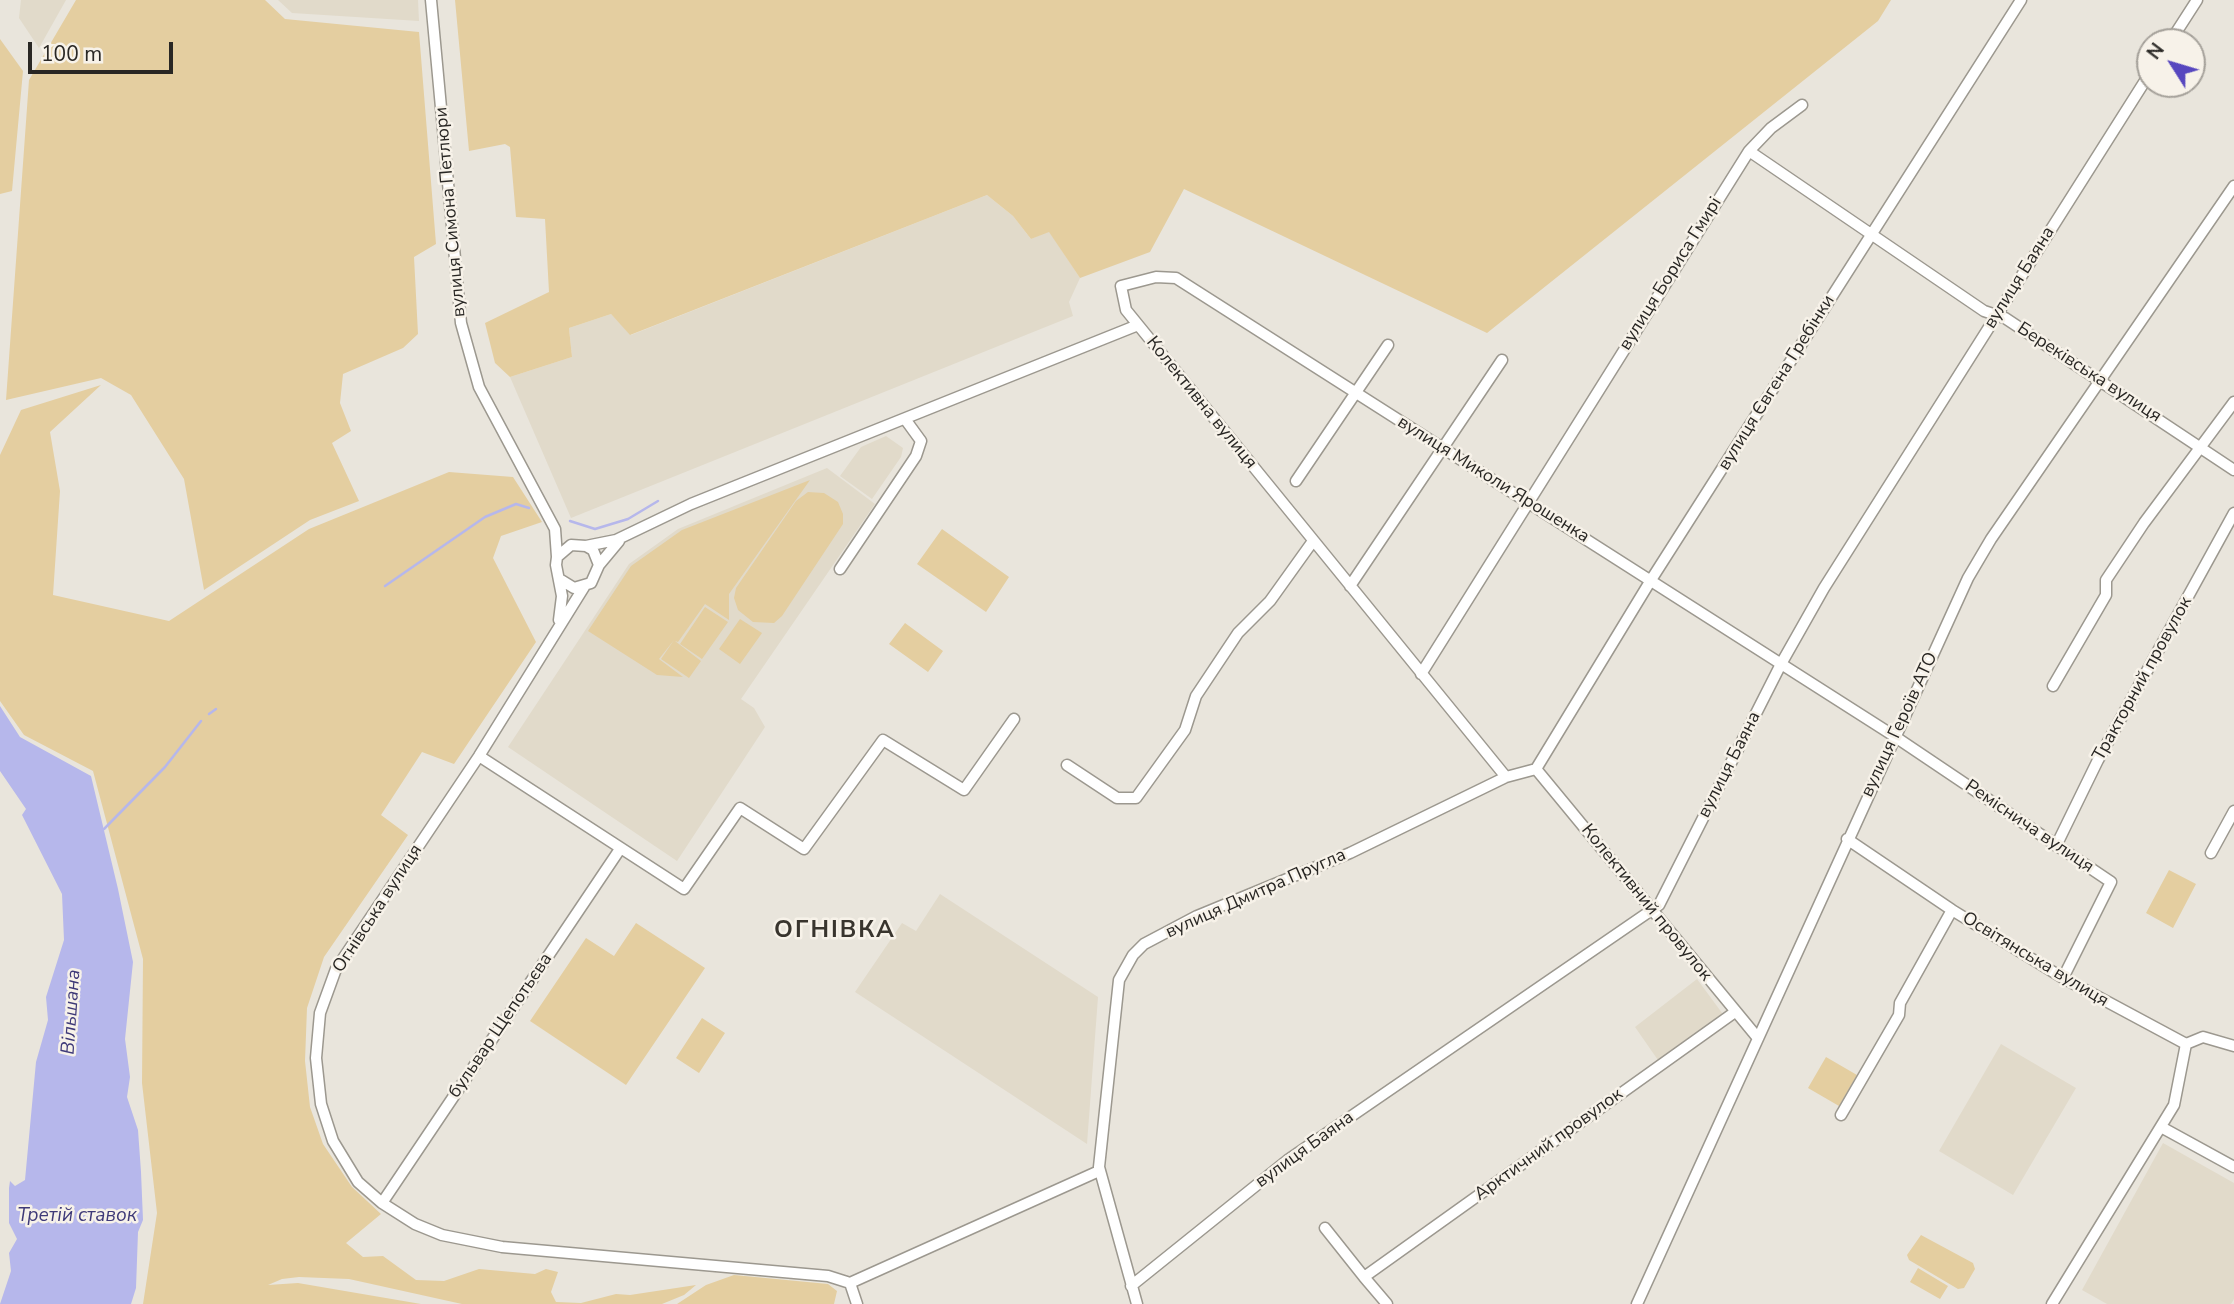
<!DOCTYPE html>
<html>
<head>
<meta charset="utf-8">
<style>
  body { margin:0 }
  #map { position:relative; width:2234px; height:1304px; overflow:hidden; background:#e9e5dc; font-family:"Nunito Sans",sans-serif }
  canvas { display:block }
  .north { position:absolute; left:2136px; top:28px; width:70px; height:70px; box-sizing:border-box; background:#f7f2e9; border:2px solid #a5a19a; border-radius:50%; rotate:307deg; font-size:19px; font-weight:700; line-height:28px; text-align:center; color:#292724 }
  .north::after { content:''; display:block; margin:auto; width:24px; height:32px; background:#5747bf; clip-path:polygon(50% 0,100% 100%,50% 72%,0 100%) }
  .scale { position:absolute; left:28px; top:42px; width:145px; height:32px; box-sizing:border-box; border:4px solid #292724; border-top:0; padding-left:9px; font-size:21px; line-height:24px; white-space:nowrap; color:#292724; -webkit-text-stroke:5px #f7f2e9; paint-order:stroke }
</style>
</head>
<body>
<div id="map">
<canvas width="2234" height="1304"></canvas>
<div class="north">N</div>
<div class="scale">100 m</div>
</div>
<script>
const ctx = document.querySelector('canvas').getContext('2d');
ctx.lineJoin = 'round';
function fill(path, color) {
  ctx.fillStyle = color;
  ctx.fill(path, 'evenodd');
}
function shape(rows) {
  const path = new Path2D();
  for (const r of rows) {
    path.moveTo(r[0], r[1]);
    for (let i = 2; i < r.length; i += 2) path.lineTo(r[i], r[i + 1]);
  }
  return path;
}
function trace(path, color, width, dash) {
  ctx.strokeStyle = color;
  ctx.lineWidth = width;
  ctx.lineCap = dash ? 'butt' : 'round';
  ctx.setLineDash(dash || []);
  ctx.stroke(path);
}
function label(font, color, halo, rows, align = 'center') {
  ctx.font = font + ' "Nunito Sans",sans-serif';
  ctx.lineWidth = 5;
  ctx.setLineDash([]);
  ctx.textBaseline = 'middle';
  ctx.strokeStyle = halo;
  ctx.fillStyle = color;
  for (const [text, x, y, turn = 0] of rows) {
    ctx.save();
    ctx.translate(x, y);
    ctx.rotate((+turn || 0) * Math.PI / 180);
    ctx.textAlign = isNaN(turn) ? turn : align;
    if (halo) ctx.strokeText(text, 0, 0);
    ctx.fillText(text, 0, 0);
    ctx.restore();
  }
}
const built = shape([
  [21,0,66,0,39,48,19,18],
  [278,0,418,0,419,21,292,13],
  [987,195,1013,216,1031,239,1049,231,1080,278,1069,302,1073,316,571,518,510,377,572,357,569,328,611,314,631,335],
  [886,436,903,448,901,457,872,499,840,476,861,447],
  [827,468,875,504,741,699,754,708,765,727,677,861,508,747,629,564,678,529],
  [940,894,1098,997,1087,1144,855,992,902,923,916,931],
  [1697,979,1725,1017,1660,1063,1635,1027],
  [2001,1044,2076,1088,2013,1195,1939,1151],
  [2163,1143,2234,1183,2234,1299,2231,1304,2107,1304,2082,1290]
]);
const green = shape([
  [76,0,265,0,285,19,419,32,436,244,414,257,418,334,403,348,343,374,340,403,351,431,332,443,359,501,310,520,204,590,184,479,131,395,101,378,6,400,29,80],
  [455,0,1891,0,1878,21,1487,333,1184,189,1150,252,1080,278,1049,232,1031,239,1013,216,987,195,630,335,611,314,569,328,572,357,510,377,495,363,485,323,549,292,545,219,516,217,510,147,505,144,469,151],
  [0,39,23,71,12,191,0,194],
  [101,385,50,432,60,491,53,595,169,621,309,529,449,472,513,477,542,522,501,536,493,558,536,642,454,764,422,752,381,815,408,835,324,957,307,1008,305,1061,310,1107,323,1144,352,1187,381,1214,346,1243,363,1257,383,1256,416,1280,444,1281,479,1269,535,1274,546,1269,558,1272,551,1292,556,1302,581,1303,616,1294,630,1295,696,1285,684,1295,662,1304,462,1304,349,1279,299,1277,282,1279,268,1285,298,1283,421,1304,143,1304,157,1213,142,1083,143,959,93,771,24,735,0,701,0,455,21,410],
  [810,480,729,594,729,620,705,604,678,642,675,641,701,661,689,678,661,659,674,640,659,659,683,677,657,675,588,631,631,566,682,530],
  [808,492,824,493,838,502,843,514,843,524,782,616,774,623,753,622,738,610,734,598,736,588,796,501],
  [942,529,1009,577,986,612,917,564],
  [705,607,728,622,702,659,680,644],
  [740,619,762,633,740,664,719,649],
  [905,623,943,651,928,672,889,644],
  [2169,870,2196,884,2173,928,2146,913],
  [636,923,705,968,626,1085,530,1021,586,938,614,956],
  [702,1018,725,1033,699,1073,676,1058],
  [1826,1057,1857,1075,1839,1106,1808,1088],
  [1921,1235,1973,1263,1975,1269,1964,1288,1958,1289,1909,1260,1907,1255],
  [1918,1268,1948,1286,1940,1299,1910,1282],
  [734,1275,828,1284,837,1291,834,1304,677,1304,706,1285]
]);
const water = shape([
  [0,706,20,737,91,776,118,889,133,962,125,1039,130,1077,127,1097,138,1130,141,1172,143,1220,138,1232,136,1288,131,1304,0,1304,11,1271,9,1253,17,1239,9,1223,9,1188,10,1181,15,1186,25,1180,36,1062,48,1020,46,997,64,940,62,894,22,815,26,809,0,771]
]);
const stream = shape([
  [570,521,595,529,628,519,658,501],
  [385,586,485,517,516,504,529,508],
  [209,714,216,709],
  [104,829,165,767,201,721]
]);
const minor = shape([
  [431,0,461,323,479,387,555,529,557,557],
  [2170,42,2197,0],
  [1749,151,1984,311,2005,318,2234,470],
  [1296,481,1388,345],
  [586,546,616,540,691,504,1138,325],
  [599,565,619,541],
  [840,569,916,456,921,441,905,419],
  [1350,586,1502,360],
  [584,587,479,756,336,969,320,1013,316,1058,321,1104,333,1141,358,1182,382,1203,415,1224,442,1235,502,1247,828,1276,850,1283],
  [559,620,562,596,556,565,557,557,571,545,586,546,593,550,599,565,591,583,574,588,561,580],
  [1421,674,1749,151,1771,128,1802,105],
  [2053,686,2106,595,2106,580,2144,523,2234,402],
  [479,756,684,889,740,808,804,849,883,740,964,790,1014,719],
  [1067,765,1117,798,1136,798,1185,730,1196,696,1238,633,1270,601,1313,541],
  [1536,769,1651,580,2021,0],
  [1536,769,1757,1037],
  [1506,777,1126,310,1121,286,1156,277,1176,278,1891,734,2111,882,2063,978],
  [1847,839,1952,910,2063,978,2186,1044],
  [2056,846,2098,760,2234,513],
  [2211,853,2234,811],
  [2186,1044,2203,1037,2234,1046],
  [1841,1115,1899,1015,1900,1003,1952,910],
  [2161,1127,2234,1167],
  [382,1203,620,849],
  [1325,1228,1364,1277],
  [850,1283,1099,1171],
  [850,1283,857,1304],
  [1131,1286,1289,1159,1659,905,1781,664,1824,588,2150,73],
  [1137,1304,1099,1167,1119,980,1133,955,1144,944,1197,916,1350,853,1506,777,1536,769],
  [1387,1304,1364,1277,1735,1012],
  [1637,1304,1968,578,1991,539,2234,186],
  [2052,1304,2174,1105,2186,1044]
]);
const streetNames = [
  ["вулиця Симона Петлюри",451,212,-95],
  ["вулиця Бориса Гмирі",1671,274,-58],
  ["вулиця Баяна",2020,278,-58],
  ["Береківська вулиця",2089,373,33],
  ["вулиця Євгена Гребінки",1777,383,-58],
  ["Колективна вулиця",1201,403,51],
  ["вулиця Миколи Ярошенка",1493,480,32],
  ["Тракторний провулок",2143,679,-61],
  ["вулиця Героїв АТО",1900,725,-65],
  ["вулиця Баяна",1730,765,-63],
  ["Реміснича вулиця",2029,827,34],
  ["вулиця Дмитра Пругла",1256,894,-24],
  ["Колективний провулок",1646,903,51],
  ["Огнівська вулиця",378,909,-57],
  ["Освітянська вулиця",2035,960,31],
  ["бульвар Щепотьєва",501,1026,-56],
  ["Арктичний провулок",1549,1145,-36],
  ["вулиця Баяна",1305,1150,-36]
];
const waterNames = [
  ["Вільшана",72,1012,-86],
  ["Третій ставок",77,1216]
];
const districtNames = [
  ["ОГНІВКА",835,931]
];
fill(built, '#e1daca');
fill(green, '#e4cea0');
fill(water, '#b6b7eb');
trace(stream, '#b6b7eb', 2.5);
trace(minor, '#9c988f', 13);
trace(minor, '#fff', 10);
label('18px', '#292724', '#f7f2e9', streetNames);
label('italic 19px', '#3e3978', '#f7f2e9', waterNames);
ctx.letterSpacing = '2px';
label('bold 24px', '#39352e', '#f7f2e9', districtNames);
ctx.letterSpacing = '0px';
</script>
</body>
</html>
